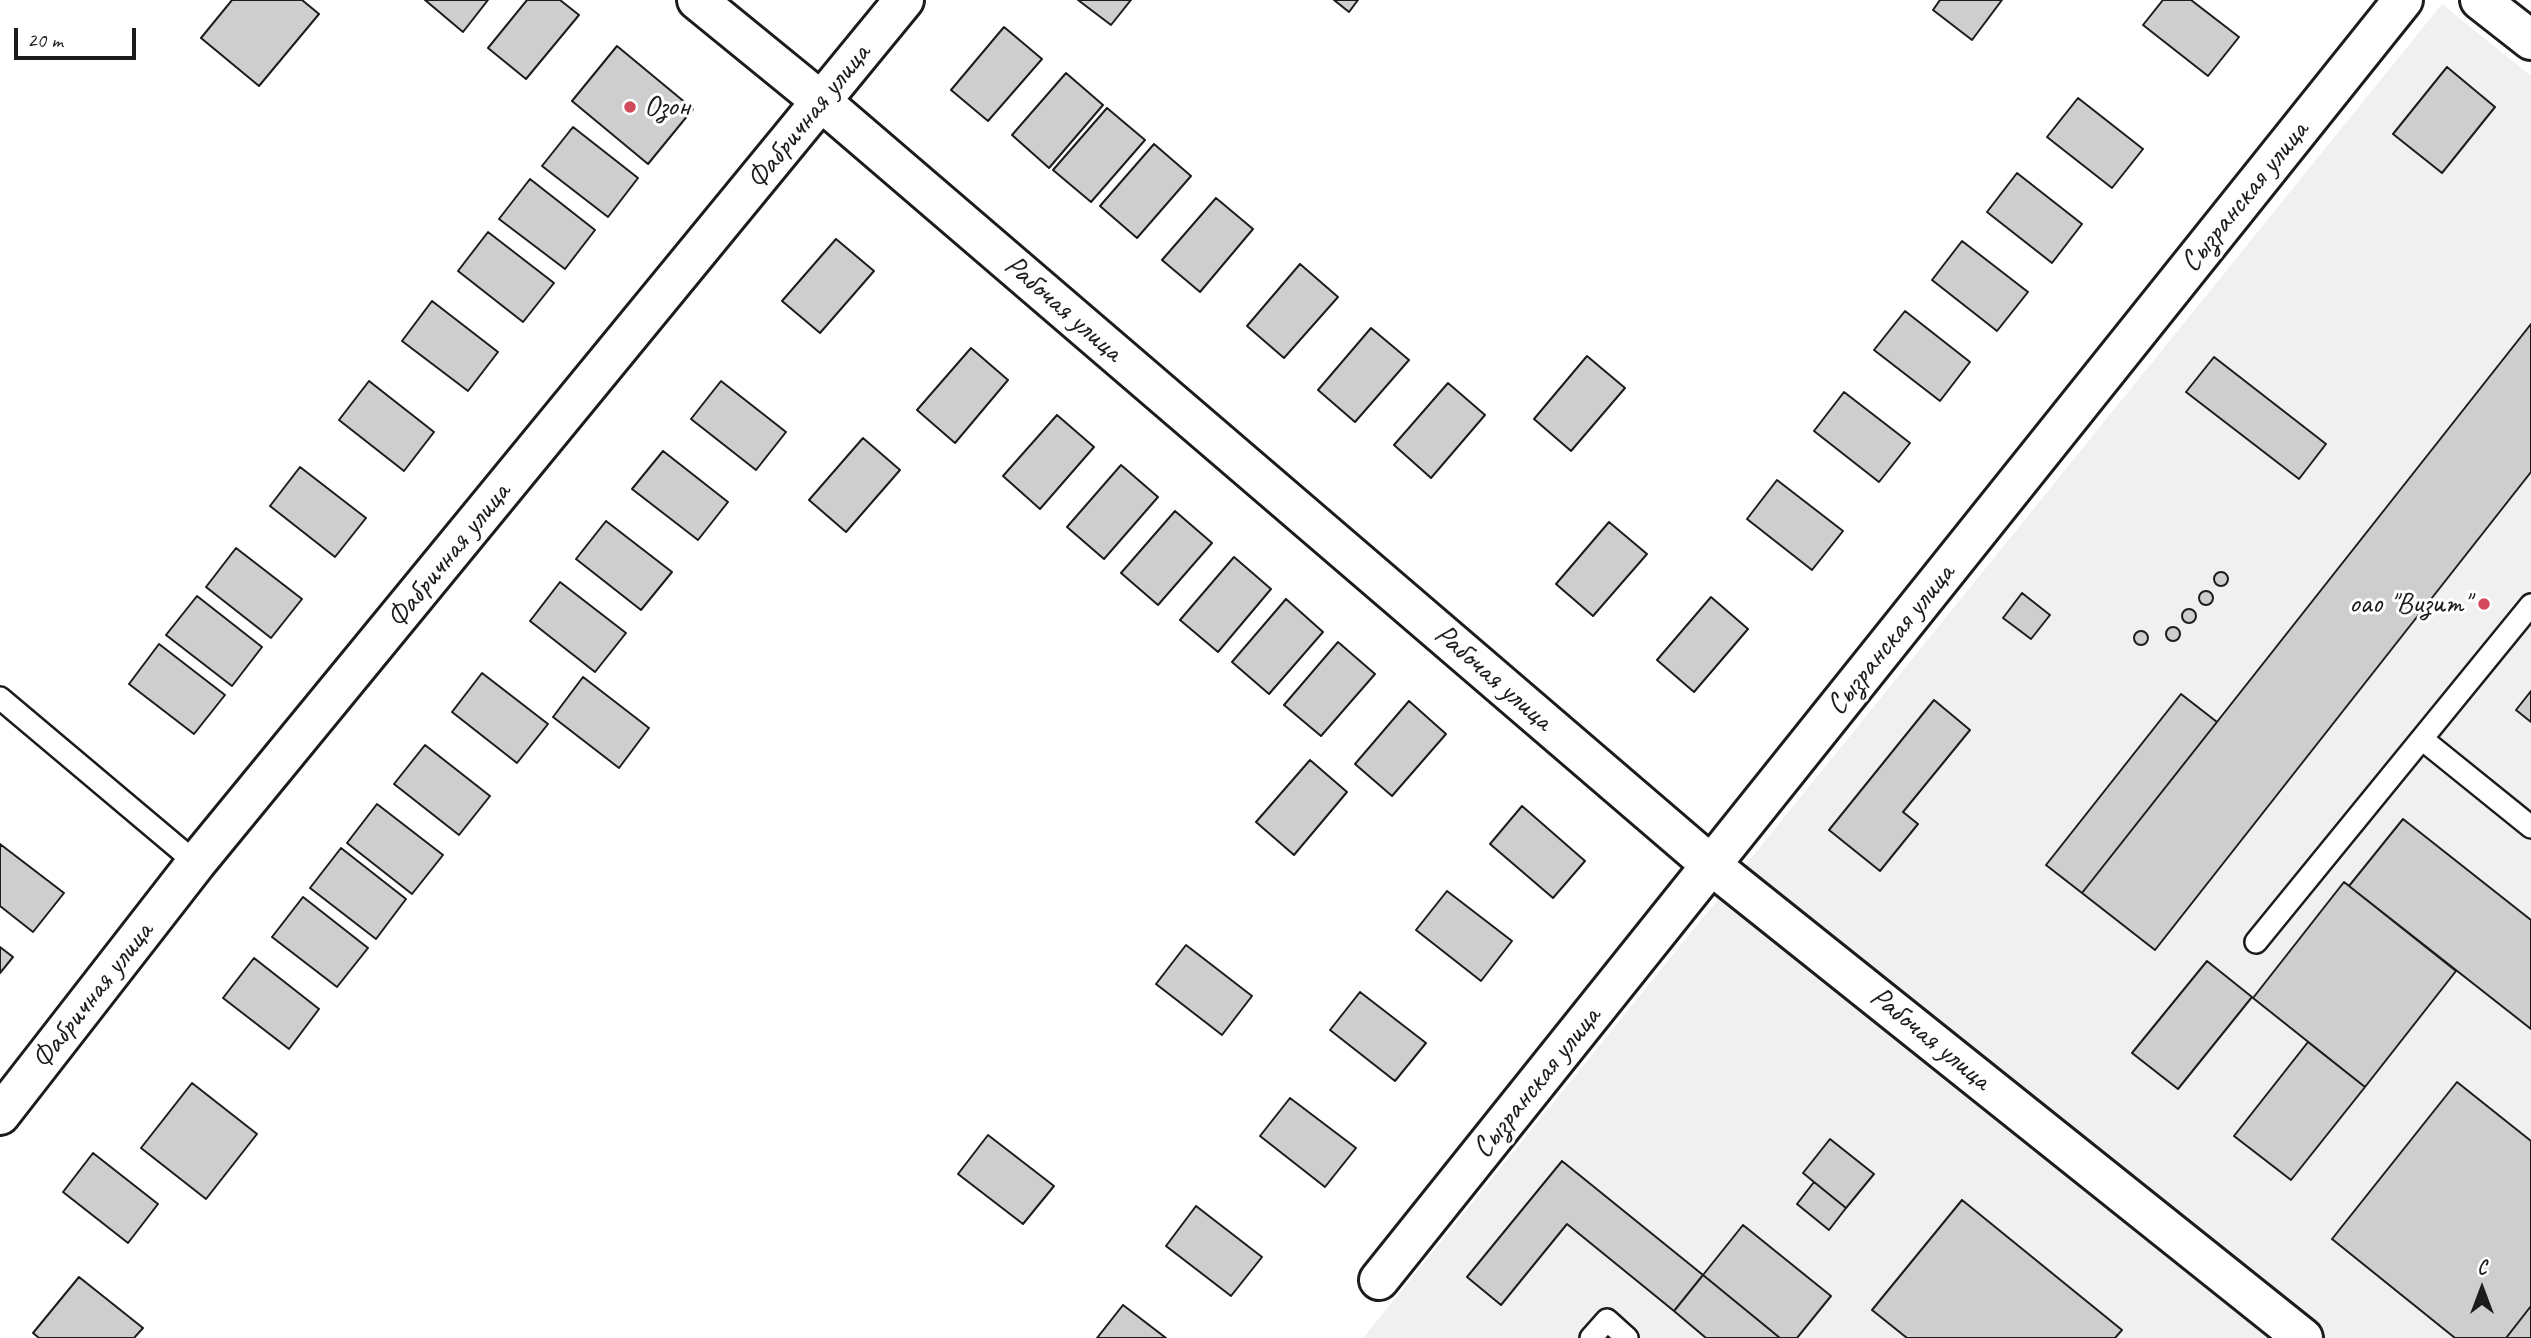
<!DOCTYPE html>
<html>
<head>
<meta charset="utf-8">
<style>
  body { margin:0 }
  #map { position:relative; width:2531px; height:1338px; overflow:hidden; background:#fff; font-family:Caveat,sans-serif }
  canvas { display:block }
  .north { position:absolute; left:2447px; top:1254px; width:70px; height:70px; -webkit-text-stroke:5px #fff; paint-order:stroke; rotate:0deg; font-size:19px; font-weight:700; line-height:28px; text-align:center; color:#1c1c1c }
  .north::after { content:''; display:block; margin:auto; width:24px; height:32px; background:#1c1c1c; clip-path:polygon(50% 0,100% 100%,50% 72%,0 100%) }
  .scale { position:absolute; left:14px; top:28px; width:122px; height:32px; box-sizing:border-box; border:4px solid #1c1c1c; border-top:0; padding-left:9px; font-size:21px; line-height:24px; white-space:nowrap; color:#1c1c1c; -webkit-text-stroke:5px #fff; paint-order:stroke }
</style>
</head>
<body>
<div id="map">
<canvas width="2531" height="1338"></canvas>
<div class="north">С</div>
<div class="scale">20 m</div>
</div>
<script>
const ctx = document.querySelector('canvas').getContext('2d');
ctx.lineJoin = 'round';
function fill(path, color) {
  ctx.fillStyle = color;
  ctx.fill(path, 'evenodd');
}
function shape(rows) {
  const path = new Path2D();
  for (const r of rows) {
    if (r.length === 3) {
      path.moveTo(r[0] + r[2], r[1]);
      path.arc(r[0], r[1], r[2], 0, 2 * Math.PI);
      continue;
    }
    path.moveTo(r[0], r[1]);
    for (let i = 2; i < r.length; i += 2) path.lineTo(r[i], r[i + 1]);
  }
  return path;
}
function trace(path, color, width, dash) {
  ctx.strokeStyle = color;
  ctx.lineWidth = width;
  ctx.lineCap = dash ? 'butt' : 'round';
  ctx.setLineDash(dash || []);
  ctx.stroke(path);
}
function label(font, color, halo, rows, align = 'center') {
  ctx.font = font + ' Caveat,sans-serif';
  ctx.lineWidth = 6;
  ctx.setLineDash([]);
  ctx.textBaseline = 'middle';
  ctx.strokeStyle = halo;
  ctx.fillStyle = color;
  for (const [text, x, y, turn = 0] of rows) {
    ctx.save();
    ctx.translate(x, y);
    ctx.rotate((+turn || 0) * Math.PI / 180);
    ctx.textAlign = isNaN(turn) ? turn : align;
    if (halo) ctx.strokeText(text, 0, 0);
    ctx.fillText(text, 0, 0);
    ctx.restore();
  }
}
const built = shape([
  [2442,4,2531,76,2531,1338,1363,1338]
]);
const building = shape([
  [232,0,302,0,319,14,259,86,201,38,232,0],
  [425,0,488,0,463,32,425,0],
  [527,0,560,0,579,15,526,79,488,48,527,0],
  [1078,0,1131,0,1111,25,1078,0],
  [1334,0,1358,0,1349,12,1334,0],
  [1940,0,2002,0,1972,40,1933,10,1940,0],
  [2163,0,2191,0,2239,37,2208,76,2143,25,2163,0],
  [1004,27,1042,59,988,121,951,90,1004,27],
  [617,46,693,109,648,164,572,101,617,46],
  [2447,67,2495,107,2442,173,2393,134,2447,67],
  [1066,73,1103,105,1049,168,1012,135,1066,73],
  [2078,98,2143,149,2112,188,2047,137,2078,98],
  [1107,108,1145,140,1091,202,1053,170,1107,108],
  [573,127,638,178,608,217,542,166,573,127],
  [1154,144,1191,176,1137,238,1100,206,1154,144],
  [2017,173,2082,224,2052,263,1987,212,2017,173],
  [530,179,595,230,565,269,499,219,530,179],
  [1216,198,1253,229,1200,292,1162,260,1216,198],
  [488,232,554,283,523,322,458,271,488,232],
  [836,239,874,271,820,333,782,301,836,239],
  [1962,241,2028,292,1997,331,1932,280,1962,241],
  [1300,264,1338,297,1284,358,1247,326,1300,264],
  [432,301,498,352,468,391,402,341,432,301],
  [1905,311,1970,362,1940,401,1874,350,1905,311],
  [2531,324,2531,472,2155,950,2082,893,2531,324],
  [1371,328,1409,360,1355,422,1318,390,1371,328],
  [971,348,1008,380,955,443,917,410,971,348],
  [1587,356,1625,388,1571,451,1534,419,1587,356],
  [2214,357,2326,444,2299,479,2186,392,2214,357],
  [369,381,434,432,404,471,339,420,369,381],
  [721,381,786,432,756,470,691,419,721,381],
  [1448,383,1485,415,1431,478,1394,445,1448,383],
  [1844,392,1910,443,1879,482,1814,431,1844,392],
  [1057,415,1094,447,1040,509,1003,476,1057,415],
  [863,438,900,470,846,532,809,500,863,438],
  [663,451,728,502,698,540,632,489,663,451],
  [1121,465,1158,497,1104,559,1067,527,1121,465],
  [300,467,366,518,335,557,270,506,300,467],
  [1777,480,1843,531,1812,570,1747,519,1777,480],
  [1175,511,1212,543,1158,605,1121,573,1175,511],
  [606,521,672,572,641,610,576,559,606,521],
  [1609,522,1647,554,1593,616,1556,584,1609,522],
  [236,548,302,599,271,638,206,587,236,548],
  [1234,557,1271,589,1218,652,1180,620,1234,557],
  [2221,579,7],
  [560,582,626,633,595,672,530,621,560,582],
  [2206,598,7],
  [2022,593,2050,615,2031,639,2003,618,2022,593],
  [197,596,262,647,232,686,166,635,197,596],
  [1711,597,1748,629,1694,692,1657,660,1711,597],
  [1286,599,1323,632,1269,694,1232,662,1286,599],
  [2189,616,7],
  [2173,634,7],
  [2141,638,7],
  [1338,642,1375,674,1321,736,1284,705,1338,642],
  [159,644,225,695,194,734,129,684,159,644],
  [482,673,548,724,517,763,452,712,482,673],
  [583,677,649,728,619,768,553,717,583,677],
  [2531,691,2531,722,2516,710,2531,691],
  [2181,694,2217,722,2082,893,2046,865,2181,694],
  [1934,700,1970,730,1903,812,1918,824,1880,871,1829,830,1934,700],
  [1409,701,1446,734,1392,796,1355,764,1409,701],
  [425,745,490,796,459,835,394,784,425,745],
  [1310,760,1347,792,1294,855,1256,822,1310,760],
  [377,804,443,855,412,894,347,843,377,804],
  [1522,806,1585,861,1553,898,1490,844,1522,806],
  [2403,819,2531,920,2531,1029,2349,886,2403,819],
  [0,844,64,893,33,932,0,906,0,844],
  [341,848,406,899,376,939,310,888,341,848],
  [2344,882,2456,971,2365,1087,2253,998,2344,882],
  [1447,891,1512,941,1481,981,1416,930,1447,891],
  [303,897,368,948,337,987,272,937,303,897],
  [1186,945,1252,996,1222,1035,1156,984,1186,945],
  [0,947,13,957,0,973,0,947],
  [254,958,319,1009,289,1049,223,998,254,958],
  [2207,961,2252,997,2178,1089,2132,1053,2207,961],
  [1360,992,1426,1043,1395,1081,1330,1030,1360,992],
  [2308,1042,2365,1087,2291,1180,2234,1136,2308,1042],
  [2457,1082,2531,1141,2531,1306,2506,1338,2455,1338,2332,1239,2457,1082],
  [192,1083,257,1134,206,1199,141,1148,192,1083],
  [1290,1098,1356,1148,1325,1187,1260,1136,1290,1098],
  [988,1135,1054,1186,1023,1224,958,1174,988,1135],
  [1830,1139,1874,1174,1846,1208,1803,1173,1830,1139],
  [93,1153,158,1204,128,1243,63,1192,93,1153],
  [1562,1161,1703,1275,1674,1311,1567,1224,1501,1305,1467,1277,1562,1161],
  [1814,1182,1846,1208,1829,1230,1797,1204,1814,1182],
  [1962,1200,2122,1330,2115,1338,1907,1338,1872,1310,1962,1200],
  [1196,1206,1262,1257,1231,1296,1166,1246,1196,1206],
  [1743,1225,1831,1296,1797,1338,1780,1338,1703,1275,1743,1225],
  [1703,1275,1780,1338,1706,1338,1674,1311,1703,1275],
  [79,1277,143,1328,134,1338,39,1338,33,1333,79,1277],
  [1123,1305,1166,1338,1097,1338,1123,1305],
  [2531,1306,2531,1338,2506,1338,2531,1306]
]);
const service = shape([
  [0,698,196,863],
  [2422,739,2531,827],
  [2256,942,2531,605],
  [1591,1338,1607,1320,1627,1338]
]);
const minor = shape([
  [697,0,822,102,1711,865,2303,1338],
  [2480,0,2531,40],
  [0,1115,196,863,904,0],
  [1379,1280,2403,0]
]);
const markers = [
  [630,107,7,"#d1495b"],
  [2484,604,7,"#d1495b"]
];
const poiNames = [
  ["Озон",644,107],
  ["оао \"Визит\"",2470,604,"right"]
];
const streetNames = [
  ["Фабричная улица",809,117,-51],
  ["Сызранская улица",2245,197,-51],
  ["Рабочая улица",1063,309,41],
  ["Фабричная улица",449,556,-51],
  ["Сызранская улица",1891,640,-51],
  ["Рабочая улица",1493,678,41],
  ["Фабричная улица",93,996,-52],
  ["Рабочая улица",1930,1039,39],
  ["Сызранская улица",1537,1083,-51]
];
fill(built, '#f0f0f0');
fill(building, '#cecece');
trace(building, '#1c1c1c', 2);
trace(service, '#1c1c1c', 26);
trace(minor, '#1c1c1c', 44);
trace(service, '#fff', 21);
trace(minor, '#fff', 38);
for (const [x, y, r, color] of markers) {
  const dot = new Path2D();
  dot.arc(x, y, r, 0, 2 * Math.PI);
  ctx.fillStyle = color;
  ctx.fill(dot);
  trace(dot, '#fff', 2.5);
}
label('30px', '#1c1c1c', '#fff', poiNames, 'left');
label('30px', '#1c1c1c', '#fff', streetNames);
</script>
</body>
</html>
